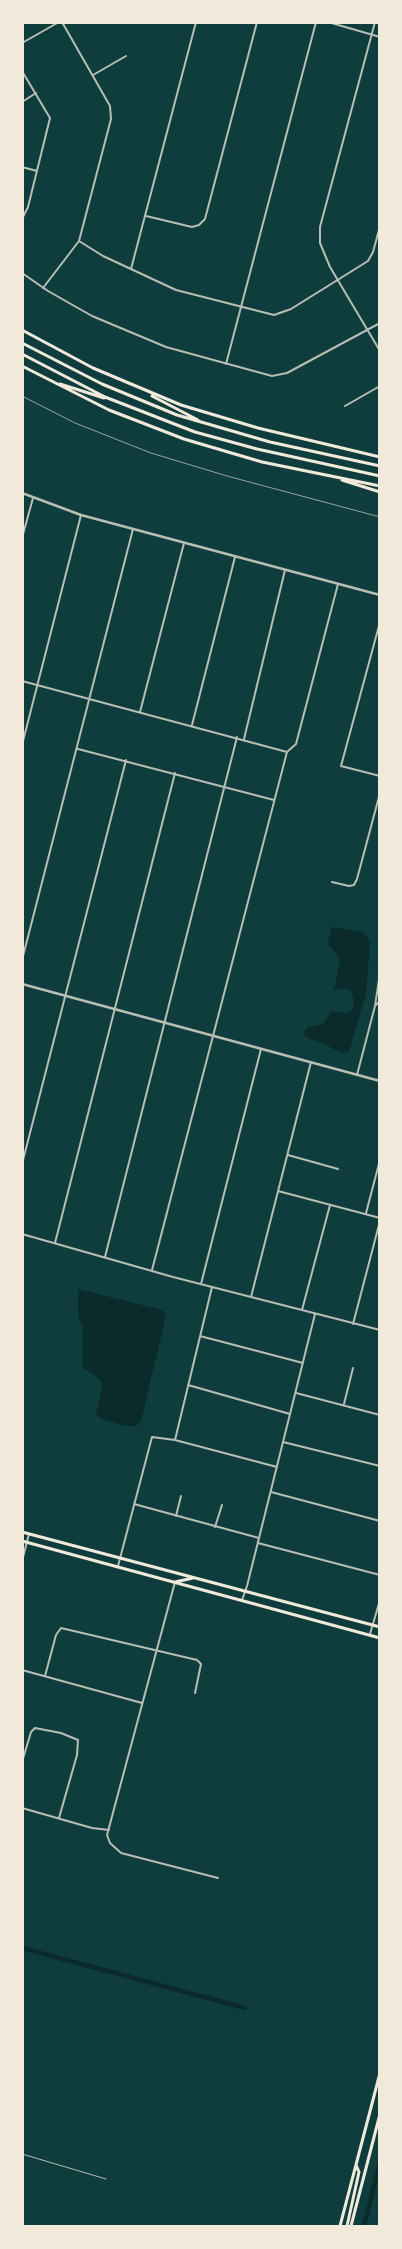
<!DOCTYPE html>
<html>
<head>
<meta charset="utf-8">
<style>
  body { margin:0 }
  #map { position:relative; width:402px; height:2249px; overflow:hidden; background:#0f3d3e; font-family:Raleway,sans-serif }
  canvas { display:block }
  .frame { position:absolute; inset:0; border:24px solid #f1e9da; pointer-events:none }
</style>
</head>
<body>
<div id="map">
<canvas width="402" height="2249"></canvas>
<div class="frame"></div>
</div>
<script>
const ctx = document.querySelector('canvas').getContext('2d');
ctx.lineJoin = 'round';
function fill(path, color) {
  ctx.fillStyle = color;
  ctx.fill(path, 'evenodd');
}
function shape(rows) {
  const path = new Path2D();
  for (const r of rows) {
    path.moveTo(r[0], r[1]);
    for (let i = 2; i < r.length; i += 2) path.lineTo(r[i], r[i + 1]);
  }
  return path;
}
function trace(path, color, width, dash) {
  ctx.strokeStyle = color;
  ctx.lineWidth = width;
  ctx.lineCap = dash ? 'butt' : 'round';
  ctx.setLineDash(dash || []);
  ctx.stroke(path);
}
const water = shape([
  [331,927,362,932,367,936,370,943,366,993,349,1052,342,1053,318,1041,309,1039,304,1035,306,1028,323,1024,331,1012,347,1013,352,1010,354,1001,352,992,348,989,334,990,340,959,328,944],
  [78,1289,162,1310,166,1316,141,1421,136,1426,125,1426,101,1419,96,1414,102,1386,100,1379,83,1368,83,1326,78,1317]
]);
const canal = shape([
  [22,1948,245,2008],
  [364,2226,380,2162]
]);
const pedestrian = shape([
  [22,2154,106,2179]
]);
const minor = shape([
  [328,22,380,37],
  [375,22,320,227,320,243,330,267,380,351],
  [22,43,59,22],
  [22,71,50,118,28,207,22,219],
  [93,75,126,56],
  [22,102,36,93],
  [22,167,37,171],
  [146,216,192,227,199,225,205,219,257,22],
  [79,241,103,256,176,290,274,315,291,309,368,261,373,252,380,226],
  [131,269,196,22],
  [22,273,48,291,92,316,166,347,272,376,287,373,380,323],
  [43,288,79,241,111,119,110,106,62,22],
  [226,364,316,22],
  [345,406,380,386],
  [22,538,33,498],
  [380,622,341,766,380,776],
  [22,681,287,752],
  [140,712,184,543],
  [192,725,235,557],
  [244,739,285,570],
  [22,745,81,515],
  [78,749,274,800],
  [332,882,349,886,354,885,357,879,380,793],
  [22,960,133,529],
  [375,1006,380,1001],
  [357,1075,375,1006,380,973],
  [288,1155,338,1169],
  [22,1164,126,760],
  [278,1191,380,1218],
  [366,1213,380,1160],
  [22,1234,173,1277,380,1330],
  [55,1243,175,773],
  [105,1257,237,737],
  [152,1270,287,752,296,744,338,584],
  [201,1284,261,1049],
  [251,1297,311,1062],
  [302,1310,330,1205],
  [353,1324,380,1221],
  [200,1336,303,1363],
  [188,1385,290,1414],
  [296,1393,380,1415],
  [344,1404,353,1368],
  [175,1440,212,1287],
  [283,1442,380,1466],
  [271,1492,380,1521],
  [134,1504,259,1538],
  [176,1516,181,1496],
  [215,1527,222,1505],
  [258,1543,380,1575],
  [22,1561,29,1534],
  [118,1566,152,1437,175,1440,277,1467],
  [175,1582,107,1835,110,1843,121,1853,218,1878],
  [242,1600,247,1586,315,1314],
  [370,1634,380,1600],
  [22,1670,142,1703],
  [45,1676,56,1635,61,1628,197,1660,201,1664,195,1693],
  [22,1762,31,1732,35,1728,61,1733,78,1740,77,1755,59,1818],
  [22,1808,92,1828,109,1830]
]);
const tertiary = shape([
  [22,493,81,515,380,595],
  [22,984,380,1081]
]);
const primary = shape([
  [22,1532,380,1627],
  [22,1541,380,1638],
  [175,1582,193,1578],
  [340,2226,380,2073],
  [347,2226,359,2172,356,2165],
  [351,2226,380,2114]
]);
const motorway = shape([
  [22,330,93,368,181,405,258,428,380,457],
  [22,343,102,384,177,415,270,442,380,466],
  [22,354,105,397,195,432,257,449,380,476],
  [22,366,109,410,184,439,262,462,380,486],
  [60,384,104,398],
  [152,396,198,420],
  [342,480,380,492]
]);
const rail = shape([
  [22,396,75,423,151,453,227,476,380,517]
]);
fill(water, '#0a2a2b');
trace(canal, '#0a2a2b', 4.5);
trace(pedestrian, '#b8beb3', 1);
trace(minor, '#b8beb3', 2);
trace(tertiary, '#b8beb3', 2.5);
trace(primary, '#f1e9da', 3);
trace(motorway, '#f1e9da', 3);
trace(rail, '#97a49c', 1);
</script>
</body>
</html>
